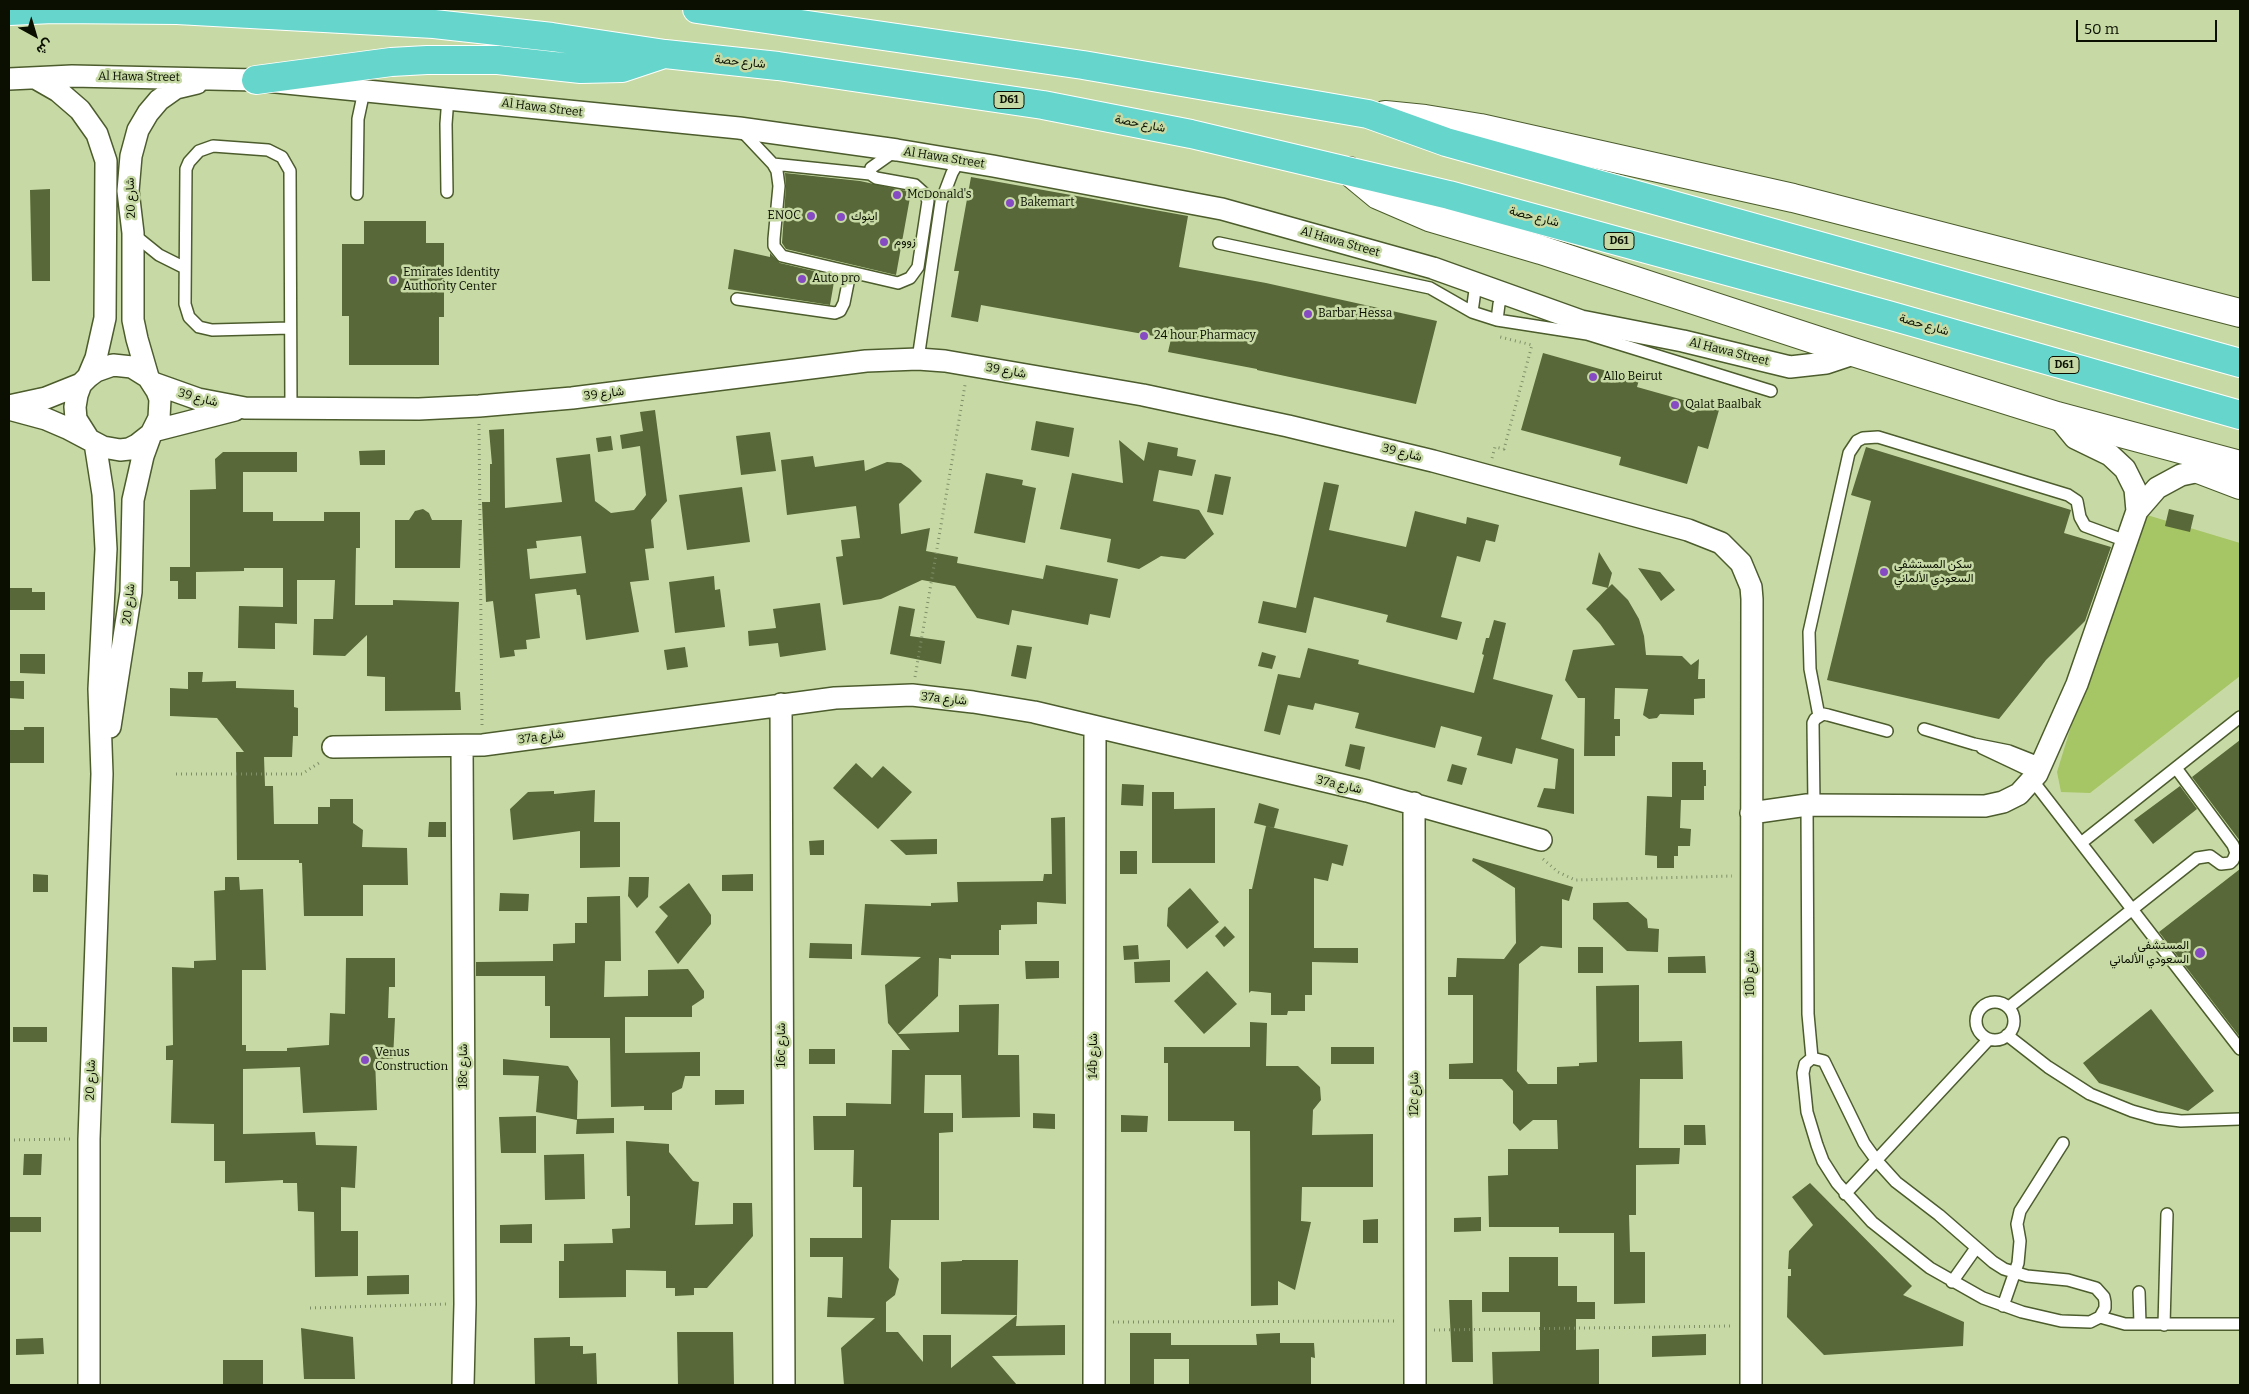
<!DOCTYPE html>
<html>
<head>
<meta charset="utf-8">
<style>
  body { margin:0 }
  #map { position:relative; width:2249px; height:1394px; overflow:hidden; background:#c7daa5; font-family:Bitter,Vazirmatn,serif }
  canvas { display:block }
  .frame { position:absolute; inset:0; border:10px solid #0a0f01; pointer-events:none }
  .north { position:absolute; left:10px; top:10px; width:50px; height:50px; -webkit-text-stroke:4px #c7daa5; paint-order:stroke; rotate:141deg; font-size:14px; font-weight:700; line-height:20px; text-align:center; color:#0a0f01 }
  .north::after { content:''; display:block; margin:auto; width:18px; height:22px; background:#0a0f01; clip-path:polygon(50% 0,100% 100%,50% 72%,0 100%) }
  .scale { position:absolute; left:2076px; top:20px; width:141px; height:22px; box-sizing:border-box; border:2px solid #0a0f01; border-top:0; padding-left:6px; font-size:15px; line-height:18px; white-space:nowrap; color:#0a0f01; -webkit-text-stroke:4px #c7daa5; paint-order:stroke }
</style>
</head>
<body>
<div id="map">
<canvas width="2249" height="1394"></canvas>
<div class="frame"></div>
<div class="north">ش</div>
<div class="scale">50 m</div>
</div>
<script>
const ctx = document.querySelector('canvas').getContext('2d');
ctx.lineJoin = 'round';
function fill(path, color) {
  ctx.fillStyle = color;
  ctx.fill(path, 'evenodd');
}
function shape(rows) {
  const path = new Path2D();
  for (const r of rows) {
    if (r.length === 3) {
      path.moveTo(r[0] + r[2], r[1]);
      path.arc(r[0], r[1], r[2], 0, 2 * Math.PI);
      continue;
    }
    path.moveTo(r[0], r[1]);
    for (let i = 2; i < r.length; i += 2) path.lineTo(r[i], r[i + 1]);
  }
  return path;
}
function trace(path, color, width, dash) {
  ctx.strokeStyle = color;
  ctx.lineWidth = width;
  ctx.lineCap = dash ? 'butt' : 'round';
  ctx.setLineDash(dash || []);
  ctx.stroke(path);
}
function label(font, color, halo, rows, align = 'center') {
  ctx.font = font + ' Bitter,Vazirmatn,serif';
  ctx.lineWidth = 5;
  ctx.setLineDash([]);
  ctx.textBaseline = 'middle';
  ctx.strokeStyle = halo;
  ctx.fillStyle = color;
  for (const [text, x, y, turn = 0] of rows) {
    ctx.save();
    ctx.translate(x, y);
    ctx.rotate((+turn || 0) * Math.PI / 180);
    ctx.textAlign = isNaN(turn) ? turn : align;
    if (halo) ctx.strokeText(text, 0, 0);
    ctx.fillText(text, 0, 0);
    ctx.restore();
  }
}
const green = shape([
  [2137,512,2240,543,2240,676,2090,793,2061,792,2057,772]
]);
const building = shape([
  [785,173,860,181,911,192,896,275,786,249,782,243,786,186],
  [971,177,1188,216,1179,267,1266,283,1437,321,1416,404,1257,370,1257,369,1168,352,1171,339,981,305,978,322,951,317,959,271,954,271],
  [50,189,50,281,32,281,30,190],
  [364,221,426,221,426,243,444,243,444,317,439,317,439,365,349,365,349,316,342,316,342,244,364,244],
  [734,249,770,257,770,253,780,263,835,276,830,305,728,289],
  [1543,353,1639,380,1637,387,1719,410,1708,449,1698,446,1687,484,1619,465,1621,457,1521,430],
  [655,410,667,501,651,520,654,548,645,549,649,580,630,582,639,632,586,640,580,595,577,595,576,589,535,594,540,638,526,640,527,649,514,650,515,656,500,658,493,601,486,602,482,502,490,502,490,464,492,464,489,430,504,429,505,508,562,502,556,458,590,454,595,501,611,513,634,510,646,495,640,446,622,449,620,435,643,431,640,412],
  [581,536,586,573,530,579,527,549,537,548,536,541],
  [1036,421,1074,428,1069,457,1031,450],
  [770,432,776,471,741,475,736,436],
  [611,436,613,450,598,452,596,438],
  [1119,440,1144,461,1148,442,1178,448,1177,456,1196,460,1192,476,1159,470,1153,501,1199,510,1214,534,1185,559,1161,556,1139,569,1107,562,1111,539,1060,529,1072,473,1123,483],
  [1866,447,2071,510,2064,533,2111,547,2085,621,2046,660,1999,719,1827,680,1871,501,1851,495],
  [385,450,385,465,360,465,359,451],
  [223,452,297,452,297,472,243,472,243,512,273,512,273,521,324,521,324,512,360,512,360,548,356,548,355,605,393,605,393,600,459,602,455,692,460,692,461,710,385,711,385,677,367,676,367,635,345,656,313,655,314,619,333,619,335,580,297,580,297,624,275,623,275,649,238,648,239,606,283,607,283,568,244,568,244,571,196,572,196,599,178,599,178,581,170,581,170,567,190,567,190,490,216,489,215,459],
  [813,456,815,467,864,460,865,471,887,462,901,463,910,469,922,481,899,504,901,534,930,528,926,551,958,557,957,563,1043,579,1046,565,1118,579,1110,618,1090,614,1088,625,1012,610,1009,625,977,618,955,586,922,580,881,599,843,605,836,557,843,556,841,540,860,538,856,506,787,515,781,460],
  [986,473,1023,480,1022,485,1036,488,1025,543,974,533],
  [1215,474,1231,477,1223,515,1207,512],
  [1324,482,1339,485,1329,530,1406,547,1415,511,1466,524,1467,517,1499,525,1495,542,1486,540,1480,562,1457,556,1441,617,1462,622,1457,640,1386,622,1388,615,1314,597,1306,633,1258,623,1263,601,1296,608],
  [742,487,750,542,687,550,679,495],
  [423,509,429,513,432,520,462,520,460,568,395,568,395,520,409,520,415,511],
  [2169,509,2194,515,2190,532,2165,526],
  [1599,552,1612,573,1608,588,1592,584],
  [1638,568,1660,572,1675,590,1661,601],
  [714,576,715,590,720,589,725,627,675,633,669,582],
  [1612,584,1628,600,1639,619,1644,636,1646,655,1682,656,1691,665,1699,659,1698,679,1705,679,1705,698,1694,699,1694,715,1660,714,1657,718,1649,719,1643,715,1648,689,1615,688,1614,719,1620,719,1620,736,1615,736,1615,756,1584,756,1585,698,1578,698,1565,680,1573,650,1615,645,1600,624,1586,609],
  [9,588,32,588,32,592,45,592,45,610,9,610],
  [820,603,826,650,780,657,778,643,749,646,748,631,776,628,773,609],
  [899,606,915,609,910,636,945,641,941,664,890,654],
  [1494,620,1506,623,1493,679,1553,695,1541,739,1574,749,1574,814,1537,807,1544,788,1555,789,1558,759,1516,748,1512,764,1477,755,1482,737,1441,726,1435,748,1355,728,1359,713,1315,703,1313,710,1288,705,1280,735,1264,731,1278,674,1300,678,1308,648,1359,660,1358,664,1474,693,1484,655,1482,654,1486,638,1489,638],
  [1017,645,1032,647,1026,679,1011,676],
  [685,647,688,667,667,670,664,650],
  [1262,652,1276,656,1272,669,1258,666],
  [20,654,45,654,45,674,20,673],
  [188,672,203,672,202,682,236,681,236,688,294,690,294,707,298,708,298,736,293,736,292,757,264,757,265,786,273,786,274,824,318,824,318,807,330,807,330,799,353,799,353,823,363,830,362,847,407,848,408,885,363,885,363,916,304,916,302,863,299,863,299,860,237,860,236,752,244,752,217,718,170,716,170,688,188,689],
  [9,681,24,681,24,699,9,698],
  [24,727,44,727,44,763,9,763,9,730,24,730],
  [2240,740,2240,841,2192,777],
  [1350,744,1365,747,1360,770,1345,766],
  [1672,762,1703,762,1703,770,1706,770,1706,786,1704,786,1704,800,1681,800,1680,828,1691,829,1690,846,1678,846,1678,856,1674,856,1674,868,1657,868,1657,856,1645,855,1647,796,1672,797],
  [856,763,872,778,883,766,912,792,878,829,833,788],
  [1452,764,1467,768,1462,785,1447,781],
  [1122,784,1144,785,1143,806,1121,805],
  [2180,786,2197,809,2153,844,2134,820],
  [595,790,594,822,620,822,620,867,580,868,580,831,513,840,510,809,528,792,554,791,554,794],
  [1152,792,1174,792,1174,809,1215,808,1215,863,1152,863],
  [1259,803,1279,809,1274,828,1254,823],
  [1065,817,1066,904,1037,902,1037,924,1001,925,1001,930,999,930,999,955,951,955,951,959,939,958,938,996,898,1034,959,1032,959,1005,999,1004,998,1055,1019,1055,1020,1117,962,1118,961,1075,925,1075,924,1113,953,1113,953,1132,939,1133,939,1220,891,1220,889,1268,899,1279,895,1295,886,1302,886,1332,898,1332,923,1362,923,1335,951,1335,951,1368,1017,1315,1016,1326,1065,1325,1065,1355,992,1356,1017,1385,844,1385,841,1348,875,1318,827,1317,828,1297,842,1298,843,1257,810,1257,810,1238,862,1238,862,1187,853,1187,854,1150,814,1150,813,1116,846,1116,846,1103,891,1104,892,1050,910,1050,888,1023,885,985,921,957,861,955,865,904,931,906,931,903,958,902,957,882,1043,881,1044,874,1052,874,1051,818],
  [429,822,446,822,446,837,428,837],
  [1266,826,1348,845,1343,866,1332,863,1328,881,1314,878,1314,948,1358,948,1358,963,1312,962,1312,995,1305,995,1305,1011,1288,1011,1287,1015,1271,1015,1271,993,1251,991,1249,993,1249,889,1252,889],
  [937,839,937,854,906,855,890,840],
  [824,840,824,855,810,855,809,841],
  [1120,851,1137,851,1137,874,1120,874],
  [1473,858,1573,887,1569,901,1562,899,1562,948,1541,946,1519,964,1517,1071,1528,1084,1557,1084,1557,1067,1579,1066,1579,1063,1597,1062,1596,986,1639,985,1639,1042,1682,1041,1683,1079,1640,1079,1639,1148,1680,1148,1679,1164,1636,1165,1636,1215,1629,1215,1630,1252,1645,1252,1645,1303,1614,1304,1614,1233,1559,1233,1559,1227,1489,1227,1488,1176,1508,1175,1508,1149,1558,1149,1557,1120,1533,1120,1520,1131,1513,1123,1513,1091,1502,1079,1449,1079,1449,1064,1473,1063,1473,995,1448,995,1448,977,1456,977,1457,958,1504,959,1516,943,1515,888,1472,861],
  [2240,869,2240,1037,2159,932],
  [33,874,48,875,48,892,33,892],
  [753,874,753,891,722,891,722,875],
  [225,877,239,877,240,890,263,889,266,970,242,970,242,1045,246,1045,246,1051,287,1051,287,1048,329,1045,330,1013,345,1014,346,958,395,958,395,987,389,987,388,1018,395,1018,393,1059,375,1059,377,1110,303,1113,300,1067,243,1069,243,1134,315,1132,316,1145,357,1146,355,1188,341,1187,341,1231,358,1231,358,1276,315,1277,314,1212,298,1211,297,1183,283,1183,283,1180,225,1183,225,1161,214,1161,214,1124,171,1123,173,1060,166,1060,166,1046,173,1045,172,967,194,968,194,961,216,960,214,891,225,890],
  [629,877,649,877,648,897,637,908,628,896],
  [689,883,711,915,711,924,678,964,655,932,668,916,659,907],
  [1190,888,1219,922,1187,949,1167,926,1168,908],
  [500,893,529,894,528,911,499,911],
  [620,896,621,961,605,961,604,997,648,996,648,970,688,969,704,991,704,998,692,1006,692,1017,625,1017,625,1053,700,1052,700,1076,685,1076,682,1088,672,1093,672,1110,644,1110,644,1106,611,1107,610,1038,550,1038,550,1006,545,1006,545,976,476,976,476,962,553,961,553,944,575,943,575,923,587,923,587,897],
  [1628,902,1647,919,1648,928,1659,929,1658,952,1627,951,1593,919,1593,903],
  [1225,926,1235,937,1224,947,1215,936],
  [810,943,852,944,852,959,809,958],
  [1138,945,1139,959,1124,960,1123,946],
  [1578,947,1603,947,1603,973,1578,973],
  [1705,956,1706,973,1668,973,1668,957],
  [1170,960,1170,982,1135,983,1134,962],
  [1025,961,1059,961,1059,978,1026,979],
  [1207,971,1237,1004,1204,1034,1174,1001],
  [2151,1009,2214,1091,2188,1111,2099,1083,2083,1063],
  [1250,1022,1267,1023,1266,1066,1298,1066,1320,1087,1321,1100,1313,1110,1312,1135,1373,1134,1373,1187,1302,1187,1301,1221,1311,1222,1295,1290,1278,1281,1278,1305,1251,1306,1250,1131,1234,1131,1234,1121,1168,1121,1168,1063,1164,1063,1164,1047,1250,1047],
  [13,1027,47,1027,47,1042,13,1042],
  [1331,1047,1374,1047,1374,1064,1331,1064],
  [809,1049,835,1049,835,1064,809,1064],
  [503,1059,568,1066,578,1081,577,1119,614,1118,614,1133,576,1134,577,1120,536,1112,539,1076,503,1075],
  [715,1090,744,1090,744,1104,715,1105],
  [1033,1113,1055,1114,1055,1129,1033,1128],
  [1121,1115,1148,1116,1147,1132,1121,1132],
  [536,1116,536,1153,501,1153,499,1117],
  [1684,1125,1705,1125,1706,1145,1684,1145],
  [626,1141,669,1144,669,1152,693,1181,699,1182,695,1225,733,1224,733,1203,752,1203,753,1236,707,1288,694,1288,694,1295,675,1296,675,1288,666,1288,666,1271,626,1270,626,1297,559,1298,559,1261,564,1261,564,1244,613,1243,612,1229,630,1228,630,1196,627,1196],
  [24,1154,42,1154,41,1175,23,1175],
  [584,1154,585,1199,545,1200,544,1155],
  [1810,1183,1912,1286,1903,1295,1964,1322,1963,1346,1824,1355,1787,1317,1788,1276,1791,1276,1791,1269,1788,1269,1789,1251,1813,1225,1792,1197],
  [9,1217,41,1217,41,1232,9,1232],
  [1481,1217,1481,1231,1454,1232,1454,1218],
  [1378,1219,1378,1243,1363,1243,1363,1220],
  [532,1224,532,1243,500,1243,500,1225],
  [1509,1257,1558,1257,1558,1286,1577,1286,1577,1302,1595,1302,1595,1319,1576,1319,1576,1350,1599,1349,1599,1385,1493,1385,1492,1352,1540,1351,1540,1312,1482,1312,1482,1292,1509,1292],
  [962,1260,1018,1260,1017,1315,941,1314,941,1262,962,1261],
  [409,1275,409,1294,367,1295,367,1276],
  [1449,1300,1472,1300,1473,1362,1452,1362],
  [301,1328,353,1337,355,1379,304,1379],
  [677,1332,733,1332,734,1385,678,1385],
  [1130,1333,1171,1333,1171,1345,1257,1345,1256,1334,1280,1333,1280,1343,1314,1343,1315,1358,1311,1357,1311,1385,1189,1385,1189,1359,1154,1359,1154,1385,1130,1385],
  [1706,1334,1706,1355,1652,1357,1652,1336],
  [570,1337,570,1346,583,1346,583,1354,596,1353,597,1384,535,1385,534,1338],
  [43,1338,44,1354,16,1355,16,1339],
  [223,1360,263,1360,263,1385,223,1385]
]);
const path = shape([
  [479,424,482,725],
  [1492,458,1495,447,1504,449,1532,345,1500,337],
  [915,677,965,385],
  [176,774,302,774,322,761],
  [1543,859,1558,872,1575,880,1732,876],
  [9,1140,71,1139],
  [310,1308,447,1304],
  [1113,1322,1397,1321],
  [1434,1330,1733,1326]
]);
const lane = shape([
  [740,129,773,164,777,171,779,186,774,239,774,246,782,256,898,283,910,278,918,267,928,201,925,194,915,185,876,178,870,174,871,168,895,151],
  [773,164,870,174],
  [447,192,446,124,448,97],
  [357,194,358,119,364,91],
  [133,234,159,255,185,268],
  [1219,243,1430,288,1472,312,1497,320,1587,334,1771,391],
  [737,299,835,313,840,311,844,303,850,273],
  [1472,312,1476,283],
  [1497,320,1499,304,1505,293],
  [290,328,212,330,199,327,189,317,185,304,186,169,189,162,199,151,213,146,268,150,282,157,290,171,291,409],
  [918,359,941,202,952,173,959,161],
  [1819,716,1810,669,1809,632,1849,453,1857,441,1863,438,1878,437,2068,495,2077,501,2080,517,2085,526,2126,541],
  [1924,729,1974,744,2009,751,2042,764],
  [1982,748,2037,774],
  [2033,781,2240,1049],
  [1807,805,1808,1014,1812,1058],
  [1814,805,1813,723,1815,719,1823,714,1828,715,1887,731],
  [2081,843,2240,717],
  [1995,1021,19],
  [2009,1007,2197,858,2210,856,2221,864,2230,863,2233,860,2236,853,2233,845,2176,768],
  [2007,1035,2048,1067,2090,1094,2132,1111,2157,1118,2181,1121,2240,1119],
  [1812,1058,1824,1061,1864,1143,1877,1161,1896,1182,1939,1215,1993,1262,2004,1269,2027,1276,2068,1280,2096,1288,2104,1297,2105,1302,2105,1308,2100,1317,2090,1322,2061,1321,2022,1312,1983,1298,1930,1268,1872,1222,1837,1183,1823,1161,1817,1145,1807,1112,1803,1073,1805,1064,1812,1058],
  [1845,1194,1989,1039],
  [1952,1282,1976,1248],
  [2139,1292,2140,1324],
  [2003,1306,2018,1263,2020,1241,2017,1224,2020,1211,2063,1143],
  [2100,1317,2125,1324,2240,1324],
  [2164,1325,2167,1214]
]);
const street = shape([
  [9,79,72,76,256,80,739,128,897,150,993,166,1222,209,1433,268,1581,321,1683,341,1790,367,1826,363,1856,353],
  [37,79,58,91,80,110,97,134,106,161,105,318,96,358,88,377],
  [148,377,137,339,133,320,133,233,128,191,131,156,138,130,148,113,159,100,176,88,197,83],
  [153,383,198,399,245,408,419,409,479,406,572,398,866,361,918,359,945,361,1143,395,1288,426,1433,461,1688,530,1721,543,1741,563,1751,587,1752,599,1751,1385],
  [9,406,46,398,81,384],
  [9,409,46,419,67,428,103,447,120,450,129,449,137,445,151,434,159,418,160,399,157,391,148,377,132,367,113,365,96,371,88,377,81,384,77,395,75,407,76,419,88,438],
  [2057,416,2075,438,2110,455,2125,469,2135,489,2137,511],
  [153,431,235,410],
  [781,704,784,1385],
  [110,727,131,592,133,500,143,456,151,434],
  [462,746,465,1304,463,1385],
  [333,747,483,745,835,698,912,695,973,702,1034,712,1367,791,1541,840],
  [1414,803,1415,1385],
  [1751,813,1807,805,1985,806,2003,802,2019,794,2037,774,2077,684,2137,511,2157,488,2181,475,2195,472,2198,469],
  [89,1385,89,1139,102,774,99,689,106,549,103,494,95,443],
  [1094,1385,1095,727]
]);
const secondary = shape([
  [1385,115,1425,119,1480,128,1793,198,2240,313],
  [1349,171,1378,195,1429,217,1541,250,1856,353,2057,416,2240,465],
  [2198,469,2240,485]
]);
const primary = shape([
  [697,9,1083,65,1368,114,1446,142,2240,363],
  [9,11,53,9,177,10,434,24,552,37,665,54,778,66,1043,105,1191,134,1449,195,1888,315,2240,415],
  [256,80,391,62,427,60,498,60,581,69,622,68,661,55]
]);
const markers = [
  [897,195,5,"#864bc2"],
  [1010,203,5,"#864bc2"],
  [811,216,5,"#864bc2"],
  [841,217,5,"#864bc2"],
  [884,242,5,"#864bc2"],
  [802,279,5,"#864bc2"],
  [393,280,5,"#864bc2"],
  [1308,314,5,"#864bc2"],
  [1144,336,5,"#864bc2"],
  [1593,377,5,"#864bc2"],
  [1675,405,5,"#864bc2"],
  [1884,572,5,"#864bc2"],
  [2200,953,6,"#864bc2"],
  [365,1060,5,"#864bc2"]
];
const shields = [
  [1009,100,30],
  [1619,241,30],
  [2064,365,30]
];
const shieldNames = [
  ["D61",1009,100],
  ["D61",1619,241],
  ["D61",2064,365]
];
const streetNames = [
  ["شارع حصة",740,62,6],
  ["Al Hawa Street",139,77,1],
  ["Al Hawa Street",542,108,7],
  ["شارع حصة",1140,124,11],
  ["Al Hawa Street",944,158,9],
  ["شارع 20",131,198,-92],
  ["شارع حصة",1534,217,14],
  ["Al Hawa Street",1340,242,16],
  ["شارع حصة",1924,325,16],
  ["Al Hawa Street",1729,352,14],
  ["شارع 39",1006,371,10],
  ["شارع 39",604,394,-7],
  ["شارع 39",198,398,15],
  ["شارع 39",1402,453,14],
  ["شارع 20",129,604,-84],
  ["37a شارع",944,699,6],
  ["37a شارع",541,737,-8],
  ["37a شارع",1339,785,13],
  ["10b شارع",1751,973,-90],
  ["16c شارع",782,1045,-90],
  ["14b شارع",1094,1056,-90],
  ["18c شارع",464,1066,-90],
  ["شارع 20",91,1080,-88],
  ["12c شارع",1415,1094,-90]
];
const poiNames = [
  ["McDonald's",907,195],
  ["Bakemart",1020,203],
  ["ENOC",801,216,"right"],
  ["اينوك",851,217],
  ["زووم",894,242],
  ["Emirates Identity",403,273],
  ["Authority Center",403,287],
  ["Auto pro",812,279],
  ["Barbar Hessa",1318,314],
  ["24 hour Pharmacy",1154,336],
  ["Allo Beirut",1603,377],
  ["Qalat Baalbak",1685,405],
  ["سكن المستشفى",1894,565],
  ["السعودي الألماني",1894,579],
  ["المستشفى",2189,946,"right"],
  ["السعودي الألماني",2189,960,"right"],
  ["Venus",375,1053],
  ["Construction",375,1067]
];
fill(green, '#a6c564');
fill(building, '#586838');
trace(lane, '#4c5c2c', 14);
trace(street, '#4c5c2c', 24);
trace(secondary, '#4c5c2c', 30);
trace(primary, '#fff', 30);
trace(path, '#818f68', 3, [1, 4]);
trace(lane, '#fff', 11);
trace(street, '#fff', 21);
trace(secondary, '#fff', 28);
trace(primary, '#66d5cb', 28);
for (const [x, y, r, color] of markers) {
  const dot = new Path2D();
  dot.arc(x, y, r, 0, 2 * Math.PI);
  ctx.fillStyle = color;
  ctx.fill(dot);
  trace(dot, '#c7daa5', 2);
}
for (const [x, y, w] of shields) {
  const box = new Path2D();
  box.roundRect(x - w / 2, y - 8.5, w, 17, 4);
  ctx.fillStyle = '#c7daa5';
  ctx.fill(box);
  trace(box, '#0a0f01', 1);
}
label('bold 11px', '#0a0f01', null, shieldNames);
label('12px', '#0a0f01', '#c7daa5', streetNames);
label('12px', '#0a0f01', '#c7daa5', poiNames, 'left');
</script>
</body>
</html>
